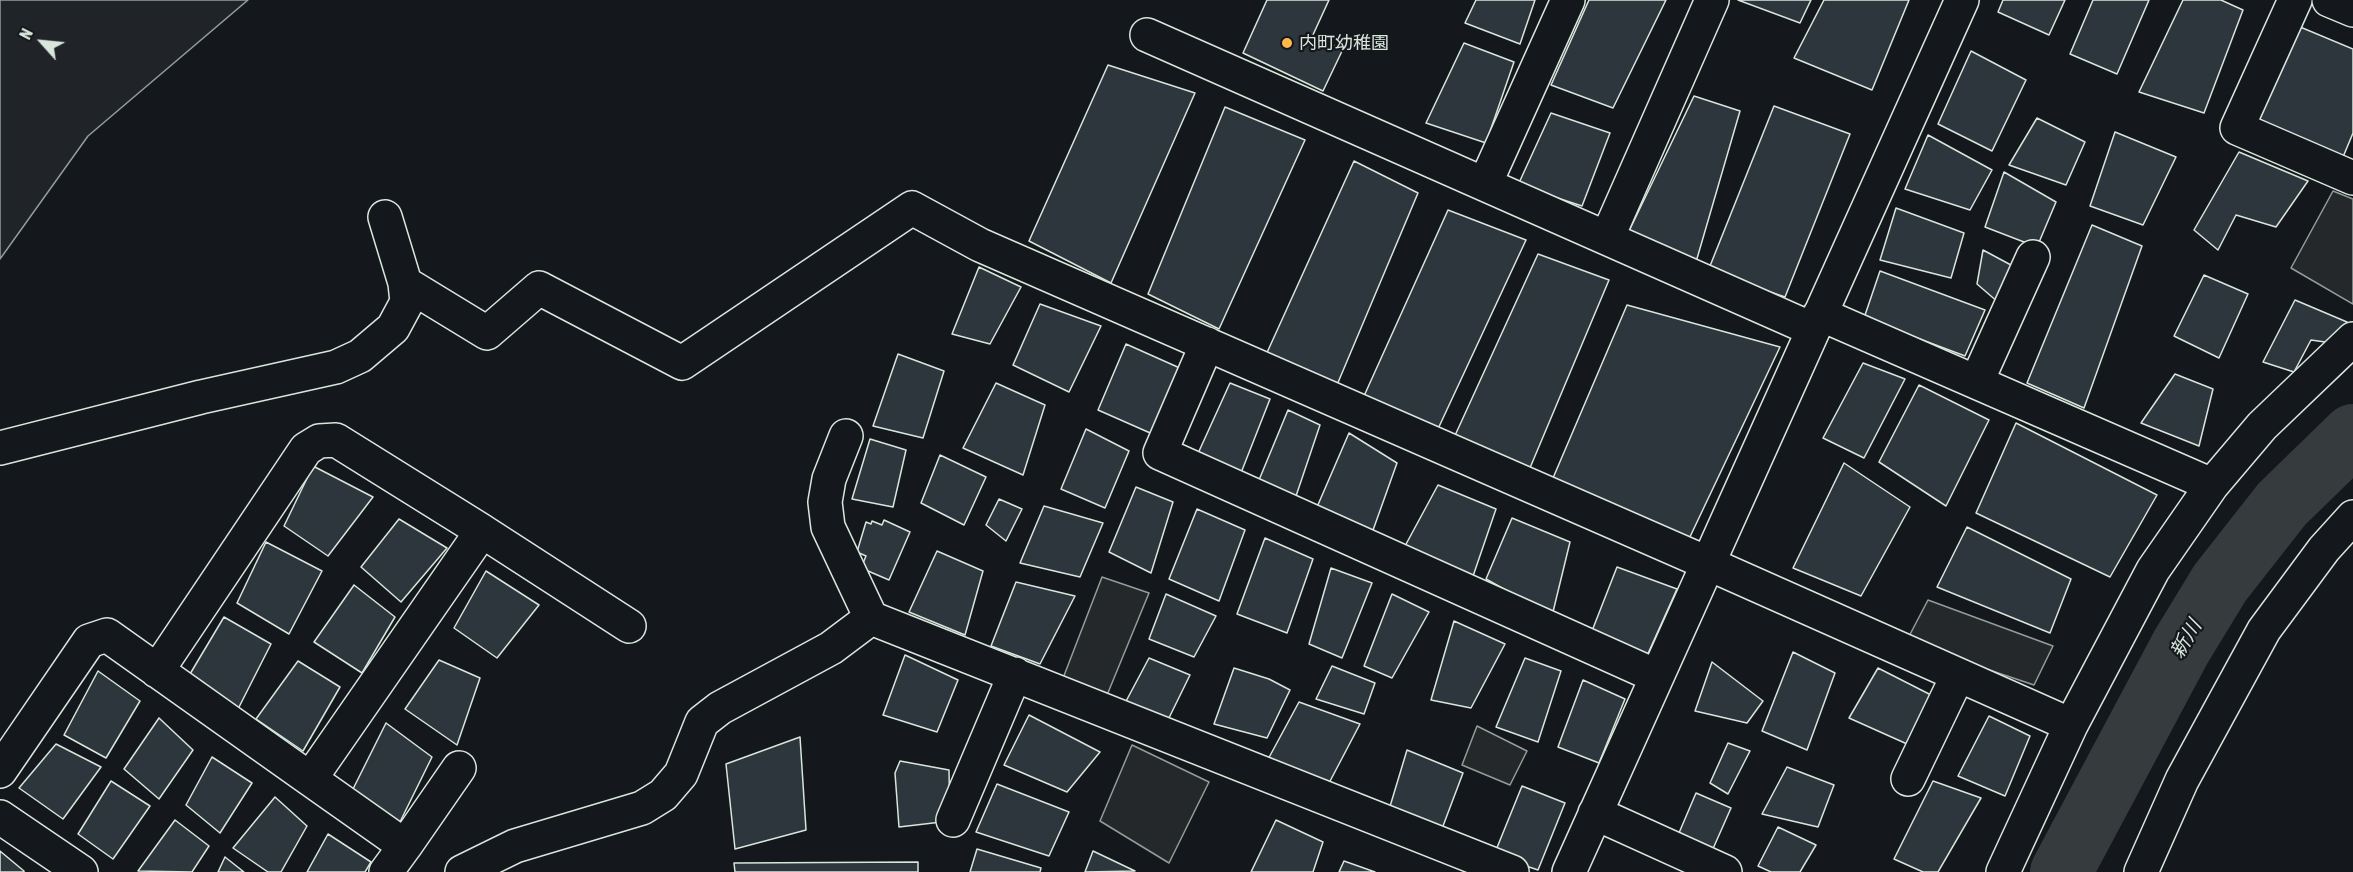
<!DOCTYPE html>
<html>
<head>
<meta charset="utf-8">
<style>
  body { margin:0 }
  #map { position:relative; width:2353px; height:872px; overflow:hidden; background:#14181c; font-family:"Asap Condensed",sans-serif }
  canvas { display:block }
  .north { position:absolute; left:12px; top:12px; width:60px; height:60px; -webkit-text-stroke:4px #14181c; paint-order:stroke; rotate:297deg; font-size:16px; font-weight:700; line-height:24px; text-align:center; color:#d8e6dc }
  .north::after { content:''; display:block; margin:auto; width:21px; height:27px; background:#d8e6dc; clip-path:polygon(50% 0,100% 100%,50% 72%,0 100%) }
</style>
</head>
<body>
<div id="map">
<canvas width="2353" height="872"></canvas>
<div class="north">N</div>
</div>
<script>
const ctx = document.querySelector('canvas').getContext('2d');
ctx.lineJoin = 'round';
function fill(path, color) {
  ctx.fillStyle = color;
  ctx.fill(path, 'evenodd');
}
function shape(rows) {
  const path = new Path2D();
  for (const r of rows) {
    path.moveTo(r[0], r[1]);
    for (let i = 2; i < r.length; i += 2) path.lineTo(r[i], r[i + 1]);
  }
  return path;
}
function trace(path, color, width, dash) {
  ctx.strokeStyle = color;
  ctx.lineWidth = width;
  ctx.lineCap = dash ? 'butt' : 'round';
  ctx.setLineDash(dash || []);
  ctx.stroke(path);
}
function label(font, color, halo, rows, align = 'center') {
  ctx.font = font + ' "Asap Condensed","Noto Sans JP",sans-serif';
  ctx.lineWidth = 4.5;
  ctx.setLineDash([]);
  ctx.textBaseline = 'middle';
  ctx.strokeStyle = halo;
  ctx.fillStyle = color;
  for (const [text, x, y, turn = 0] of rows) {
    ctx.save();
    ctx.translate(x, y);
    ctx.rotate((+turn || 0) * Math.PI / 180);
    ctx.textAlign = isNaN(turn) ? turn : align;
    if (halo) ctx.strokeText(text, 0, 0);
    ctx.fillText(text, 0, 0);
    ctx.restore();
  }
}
const green = shape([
  [0,0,248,0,88,136,0,259,0,0]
]);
const parking = shape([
  [2333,191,2353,199,2353,304,2291,268,2333,191],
  [1102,577,1149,593,1105,700,1060,686,1102,577],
  [1928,600,2053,646,2034,685,1906,642,1928,600],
  [1477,726,1527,751,1510,785,1462,765,1477,726],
  [1132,745,1209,782,1169,863,1100,821,1132,745]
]);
const river = shape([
  [2061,872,2181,647,2220,583,2282,504,2353,435]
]);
const building = shape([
  [1267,0,1329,0,1312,37,1343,49,1323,91,1243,53,1267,0],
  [1476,0,1535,0,1520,44,1465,23,1476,0],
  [1589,0,1666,0,1613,108,1551,85,1589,0],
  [1738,0,1811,0,1800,23,1738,0],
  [1824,0,1909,0,1872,90,1794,58,1824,0],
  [2003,0,2065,0,2049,35,1998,12,2003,0],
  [2093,0,2149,0,2117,74,2070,54,2093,0],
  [2183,0,2221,0,2243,10,2204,113,2139,92,2183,0],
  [2293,24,2353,49,2353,133,2343,157,2241,126,2293,24],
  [1464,43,1514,62,1486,143,1426,123,1464,43],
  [1971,51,2026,80,1992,151,1938,124,1971,51],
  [1108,65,1195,93,1111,283,1029,241,1108,65],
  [1694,96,1740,111,1696,262,1629,231,1694,96],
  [1774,106,1850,134,1785,297,1708,271,1774,106],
  [1225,107,1305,140,1219,329,1148,294,1225,107],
  [1551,113,1610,133,1582,206,1518,185,1551,113],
  [2037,118,2085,142,2066,185,2009,165,2037,118],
  [2115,132,2176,157,2143,225,2090,206,2115,132],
  [1928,135,1992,170,1970,210,1905,189,1928,135],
  [2239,152,2308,181,2276,227,2236,215,2218,250,2194,230,2239,152],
  [1354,161,1418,193,1334,392,1265,357,1354,161],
  [2004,172,2056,202,2037,247,1985,227,2004,172],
  [1896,208,1964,233,1951,278,1880,260,1896,208],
  [1448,210,1526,240,1437,431,1364,396,1448,210],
  [2092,225,2142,246,2084,408,2027,383,2092,225],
  [1983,250,2024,272,2006,309,1977,284,1983,250],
  [1538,254,1609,280,1527,475,1452,442,1538,254],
  [979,267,1021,287,990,344,952,334,979,267],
  [1880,271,1985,310,1965,356,1864,318,1880,271],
  [2204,275,2248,294,2219,358,2174,336,2204,275],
  [2295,300,2347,322,2332,343,2311,340,2294,372,2263,362,2295,300],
  [1040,304,1101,326,1069,392,1013,365,1040,304],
  [1627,305,1780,347,1688,541,1553,478,1627,305],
  [1126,344,1182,369,1157,436,1098,410,1126,344],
  [898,354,944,371,923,438,873,426,898,354],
  [1863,363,1905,379,1864,458,1823,438,1863,363],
  [2175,374,2213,389,2199,446,2141,423,2175,374],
  [996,383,1045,405,1023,475,963,448,996,383],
  [1230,383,1270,399,1239,478,1195,460,1230,383],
  [1919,385,1989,420,1946,506,1879,462,1919,385],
  [1288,410,1320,425,1295,499,1259,480,1288,410],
  [2016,423,2157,495,2110,577,1976,513,2016,423],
  [1086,429,1129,451,1105,508,1061,489,1086,429],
  [1349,433,1397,463,1372,533,1317,507,1349,433],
  [870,439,906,450,893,507,852,499,870,439],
  [940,455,986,477,964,525,921,503,940,455],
  [1844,463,1910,507,1861,596,1793,568,1844,463],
  [313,466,373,497,328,556,284,526,313,466],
  [1438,485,1496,509,1471,582,1405,546,1438,485],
  [1136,487,1173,502,1151,573,1109,552,1136,487],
  [999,499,1022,509,1006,541,986,525,999,499],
  [1044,506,1103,523,1080,577,1020,563,1044,506],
  [1197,509,1245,530,1219,601,1169,579,1197,509],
  [1512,518,1570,542,1552,616,1486,579,1512,518],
  [399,519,447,548,401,602,361,567,399,519],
  [884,520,910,532,889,580,861,568,866,556,857,552,866,522,871,524,872,521,882,525,884,520],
  [1967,527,2071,579,2050,633,1937,587,1967,527],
  [1265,538,1313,559,1287,633,1237,614,1265,538],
  [266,542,322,571,289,634,237,603,266,542],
  [937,551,983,571,965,635,909,612,937,551],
  [1617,567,1677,589,1646,658,1590,636,1617,567],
  [1331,568,1372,583,1342,658,1309,644,1331,568],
  [486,571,539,605,497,658,454,628,486,571],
  [1016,582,1075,596,1040,664,991,646,1016,582],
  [354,585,395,617,362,673,314,642,354,585],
  [1166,594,1216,616,1194,657,1149,639,1166,594],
  [1392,594,1429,612,1392,678,1364,666,1392,594],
  [224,617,271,644,238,709,187,679,224,617],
  [1454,621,1505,644,1471,708,1431,700,1454,621],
  [1793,652,1835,673,1807,750,1762,731,1793,652],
  [905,655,958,680,937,732,883,715,905,655],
  [1149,658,1190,675,1166,724,1124,705,1149,658],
  [1525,658,1561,671,1538,742,1496,727,1525,658],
  [439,660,480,678,457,745,405,709,439,660],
  [298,661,340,687,303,751,256,719,298,661],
  [1712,662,1763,701,1747,723,1695,711,1712,662],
  [1332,666,1375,683,1364,714,1316,699,1332,666],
  [1234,668,1269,679,1290,690,1267,738,1214,724,1234,668],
  [1878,668,1933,696,1916,748,1849,718,1878,668],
  [98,671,140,701,106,758,64,735,98,671],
  [1583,680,1625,699,1599,763,1558,747,1583,680],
  [1299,702,1360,724,1328,785,1266,763,1299,702],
  [1029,715,1100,752,1067,792,1004,765,1029,715],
  [1989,716,2030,736,2005,796,1958,776,1989,716],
  [159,718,193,750,159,799,124,769,159,718],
  [386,723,432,757,396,830,351,793,386,723],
  [800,737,806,830,735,849,726,764,800,737],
  [1728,743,1750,751,1728,794,1710,783,1728,743],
  [56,744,101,767,63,819,19,788,56,744],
  [1407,750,1463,773,1440,834,1388,813,1407,750],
  [212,757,252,783,220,833,186,805,212,757],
  [900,761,949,770,950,821,899,827,895,773,900,761],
  [1787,767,1834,785,1818,827,1762,814,1787,767],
  [111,781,150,806,113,859,78,834,111,781],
  [1933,781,1981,798,1938,872,1923,872,1894,859,1933,781],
  [997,784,1069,812,1049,856,976,832,997,784],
  [1522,786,1565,803,1538,870,1494,855,1522,786],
  [1696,793,1731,808,1708,860,1673,847,1696,793],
  [275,797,307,826,281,872,268,872,233,848,275,797],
  [175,820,209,846,192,872,138,871,175,820],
  [1276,820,1323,842,1313,872,1251,872,1276,820],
  [1778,827,1816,845,1800,872,1771,872,1758,866,1778,827],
  [328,834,371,862,365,872,307,872,328,834],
  [977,849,1041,868,1040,872,970,872,977,849],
  [0,851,24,871,24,872,0,872,0,851],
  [1093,851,1135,871,1085,872,1093,851],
  [225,857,244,872,218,872,225,857],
  [1344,861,1375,872,1339,872,1344,861],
  [918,862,918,872,735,872,734,863,918,862]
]);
const minor = shape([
  [2295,0,2237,128,2353,178],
  [2329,0,2353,10],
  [1147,35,1812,329],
  [1485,184,1568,0],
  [1607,238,1712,0],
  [405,283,487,333,539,288,682,363,912,208,980,245,1707,563,2071,725],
  [1820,314,2212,485],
  [1207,344,1160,453,1656,676],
  [1977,381,2033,257],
  [846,436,829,479,825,502,828,527,871,618,1512,872],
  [0,448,201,397,336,367,360,356,393,328,407,302,405,283,385,217],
  [157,671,306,449,319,441,336,440,482,531],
  [0,771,89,641,107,635,310,779,482,531,629,626],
  [310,779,405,846,386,872],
  [1908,779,1958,675],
  [1595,813,1725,872],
  [0,817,81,872],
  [953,820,1015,674],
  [405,846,459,768],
  [462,872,515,846,642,808,663,795,681,774,702,722,720,708,831,648,871,618],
  [1569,872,1962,0],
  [2003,872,2071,725,2153,570,2212,485,2262,426,2353,339],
  [2141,872,2182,780,2264,630,2324,549,2353,517]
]);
const markers = [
  [1287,43,6,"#ffb74d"]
];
const poiNames = [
  ["内町幼稚園",1299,43]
];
const waterNames = [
  ["新川",2186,639,-59]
];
fill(green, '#202428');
trace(green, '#939e99', 1.5);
fill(parking, '#24282b');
trace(parking, '#939e99', 1.5);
trace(river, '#363b3e', 62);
fill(building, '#2c363c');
trace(building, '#d8e6dc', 1.5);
trace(minor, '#d8e6dc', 36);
trace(minor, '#14181c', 33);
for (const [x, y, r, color] of markers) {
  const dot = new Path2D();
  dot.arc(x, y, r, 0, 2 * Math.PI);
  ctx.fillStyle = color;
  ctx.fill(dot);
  trace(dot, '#14181c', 2);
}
label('18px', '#d8e6dc', '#14181c', poiNames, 'left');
label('italic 20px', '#d8e6dc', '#14181c', waterNames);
</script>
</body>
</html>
